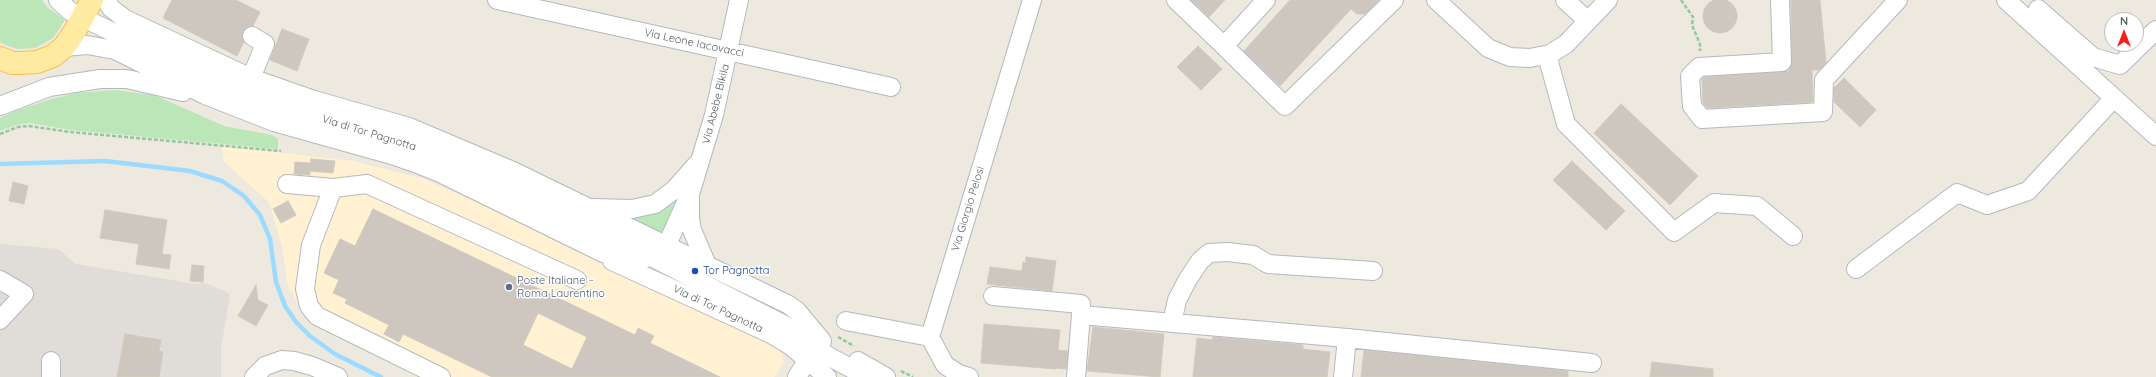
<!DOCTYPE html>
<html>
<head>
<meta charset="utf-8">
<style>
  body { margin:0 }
  #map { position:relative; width:2156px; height:377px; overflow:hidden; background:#ede9df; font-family:Quicksand,sans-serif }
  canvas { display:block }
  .north { position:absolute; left:2104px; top:12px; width:40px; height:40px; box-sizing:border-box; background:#fff; border:1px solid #bcbec0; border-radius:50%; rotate:0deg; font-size:11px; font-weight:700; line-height:16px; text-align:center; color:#585d62 }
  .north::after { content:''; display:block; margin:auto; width:14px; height:18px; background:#f81d1a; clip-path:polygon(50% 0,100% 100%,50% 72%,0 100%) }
</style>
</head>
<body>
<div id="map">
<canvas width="2156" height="377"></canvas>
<div class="north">N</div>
</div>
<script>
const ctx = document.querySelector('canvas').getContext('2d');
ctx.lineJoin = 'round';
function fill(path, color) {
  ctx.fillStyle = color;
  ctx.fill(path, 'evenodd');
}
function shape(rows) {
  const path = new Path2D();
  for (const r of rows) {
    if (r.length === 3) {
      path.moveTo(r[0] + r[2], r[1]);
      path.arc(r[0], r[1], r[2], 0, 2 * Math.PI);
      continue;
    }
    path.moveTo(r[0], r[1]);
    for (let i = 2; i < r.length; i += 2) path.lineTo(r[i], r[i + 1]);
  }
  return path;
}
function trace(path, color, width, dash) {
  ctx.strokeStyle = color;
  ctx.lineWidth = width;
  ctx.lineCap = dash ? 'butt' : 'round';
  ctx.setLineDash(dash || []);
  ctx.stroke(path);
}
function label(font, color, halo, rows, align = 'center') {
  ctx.font = font + ' Quicksand,sans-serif';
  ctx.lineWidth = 3;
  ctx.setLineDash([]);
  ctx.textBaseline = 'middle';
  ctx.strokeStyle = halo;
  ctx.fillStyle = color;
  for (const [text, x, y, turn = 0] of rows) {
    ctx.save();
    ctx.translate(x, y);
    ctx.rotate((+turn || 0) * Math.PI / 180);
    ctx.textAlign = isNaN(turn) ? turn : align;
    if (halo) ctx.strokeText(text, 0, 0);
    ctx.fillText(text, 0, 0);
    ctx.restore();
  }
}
const commercial = shape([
  [221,146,353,161,424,179,476,202,779,350,783,356,783,364,774,377,417,377,307,319,288,286,282,247,269,202,224,162]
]);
const industrial = shape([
  [0,244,58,249,76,264,195,284,206,283,230,294,221,348,221,377,0,377]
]);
const green = shape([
  [0,0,42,0,47,7,65,20,53,38,35,48,18,49,8,46,0,42],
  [115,90,154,95,224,126,272,135,278,139,278,149,71,130,29,123,17,125,0,131,0,118,15,111,51,99,77,93],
  [679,197,663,232,660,233,624,218]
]);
const stream = shape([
  [0,164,105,161,190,171,222,181,244,196,260,215,270,239,276,282,285,306,296,322,310,336,335,354,381,377]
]);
const building = shape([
  [1720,16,17],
  [172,0,236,0,260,12,253,26,247,27,243,31,242,36,244,42,237,56,163,18,172,0],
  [1191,0,1225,0,1209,17,1191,0],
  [1290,0,1379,0,1365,14,1357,14,1351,9,1280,86,1244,51,1290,0],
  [1791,0,1820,0,1826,63,1819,70,1812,70,1813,102,1707,108,1703,103,1702,79,1704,77,1789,71,1792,62,1791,0],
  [282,29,309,39,297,71,270,60,282,29],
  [1198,46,1222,69,1201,90,1177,67,1198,46],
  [1844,78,1876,110,1860,127,1834,102,1834,88,1844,78],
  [1621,104,1698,176,1670,205,1594,133,1621,104],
  [311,159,335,161,333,173,310,171,311,159],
  [1572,161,1625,211,1606,230,1553,180,1572,161],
  [295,162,310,163,310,175,294,174,295,162],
  [13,182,28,186,24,204,9,201,13,182],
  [288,201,296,215,281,223,273,209,288,201],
  [373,209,635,335,638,328,654,336,650,343,720,377,492,377,403,334,399,342,384,334,389,325,345,303,347,299,333,293,339,280,324,273,340,239,355,246,373,209],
  [538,313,587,337,572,369,523,345,538,313],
  [105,210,167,220,162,254,171,255,169,269,136,264,139,244,100,238,105,210],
  [1026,257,1056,261,1052,291,987,284,990,267,1022,271,1023,262,1026,263,1026,257],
  [192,265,204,266,203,282,190,281,192,265],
  [256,285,258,300,268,305,256,326,238,316,256,285],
  [984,324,1060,330,1058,350,1068,351,1066,369,1056,368,1056,369,981,363,984,324],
  [1093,327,1164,334,1160,377,1087,371,1093,327],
  [125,334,161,340,159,351,163,352,159,377,117,377,125,334],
  [1213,337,1303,345,1303,349,1330,352,1327,377,1193,377,1197,338,1213,340,1213,337],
  [1364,350,1568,371,1568,377,1361,377,1364,350],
  [1652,362,1713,369,1713,377,1650,377,1652,362]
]);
const path = shape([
  [1681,0,1693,17,1692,25,1700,44,1700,51],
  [0,134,18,127,29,126,70,132,281,151],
  [838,337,854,346],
  [901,371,913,377]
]);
const minor = shape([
  [58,0,70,11,83,18,242,93,304,114,411,145,447,159,651,257,777,321,803,335,815,347,830,357,867,377],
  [106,0,111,8,125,19,251,78,314,100,409,127,513,171,789,305,797,311,822,341],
  [497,0,891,87],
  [1176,0,1224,46,1266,0],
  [1436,0,1488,48,1510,57,1530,58,1550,54,1566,44,1608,0],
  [1565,0,1588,21],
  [1780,0,1782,62,1699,67,1690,76,1692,106,1702,119,1823,112,1824,80,1898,0],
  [2006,0,2156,136],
  [2038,9,2093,57],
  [1224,46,1285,106,1394,0],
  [64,47,87,45,115,50,205,95,274,122,392,155,415,163,440,173,603,253,627,259,643,259,659,253,666,247,691,191,714,115,739,0],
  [1547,55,1566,124,1674,232,1714,203,1757,206,1793,236],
  [2070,58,2093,57,2120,65,2156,30],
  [251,78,265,44,252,36],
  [0,106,49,87,100,79,127,79,183,92],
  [287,184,333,188,367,184,577,280],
  [333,188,311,245,305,289,309,306,317,316,441,377],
  [690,198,690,219,692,230,707,265],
  [593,208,632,209,655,204,674,190,697,164],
  [612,261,771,334,791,346,827,377],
  [1856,269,1957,193,1987,205,2028,191,2114,98],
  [0,280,24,294,0,320],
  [993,296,1081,304,1081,315],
  [846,321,930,337,1032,0],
  [1172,323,1177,300,1188,279,1200,261,1209,253,1228,252,1253,255,1268,264,1373,271],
  [930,337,945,365,959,374,969,377],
  [858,361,886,377],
  [51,377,51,361],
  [254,377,265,366,282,360,294,361,312,366,338,377],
  [797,377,813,351],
  [1076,377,1081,315,1347,338],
  [1343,377,1347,338,1592,363]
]);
const major = shape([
  [0,58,12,63,21,63,37,62,53,56,64,47,75,31,92,0]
]);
const markers = [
  [695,271,4,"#1a4fb4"],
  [509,287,4,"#5c6f8a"]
];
const streetNames = [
  ["Via Leone Iacovacci",694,43,12],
  ["Via Abebe Bikila",716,104,-76],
  ["Via di Tor Pagnotta",369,133,17],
  ["Via Giorgio Pelosi",968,209,-73],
  ["Via di Tor Pagnotta",718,309,25]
];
const transitNames = [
  ["Tor Pagnotta",703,271]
];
const serviceNames = [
  ["Poste Italiane –",517,281],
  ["Roma Laurentino",517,294]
];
fill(commercial, '#fff1d2');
fill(industrial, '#e0dcd7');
fill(green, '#bbe7b8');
trace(stream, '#9ddaff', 4.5);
fill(building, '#cdc7c0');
trace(building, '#d2cabd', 1);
trace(minor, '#b5b8bd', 20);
trace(major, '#fdbe47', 24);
trace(path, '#91c89d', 2.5, [4, 2]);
trace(minor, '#fff', 18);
trace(major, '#ffeaa2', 22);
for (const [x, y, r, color] of markers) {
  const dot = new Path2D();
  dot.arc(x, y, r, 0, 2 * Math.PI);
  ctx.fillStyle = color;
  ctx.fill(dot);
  trace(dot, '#fff', 1.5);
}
label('11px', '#585d62', '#fff', streetNames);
label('11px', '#164399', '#fff', transitNames, 'left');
label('11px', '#4e5e75', '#fff', serviceNames, 'left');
</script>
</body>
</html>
